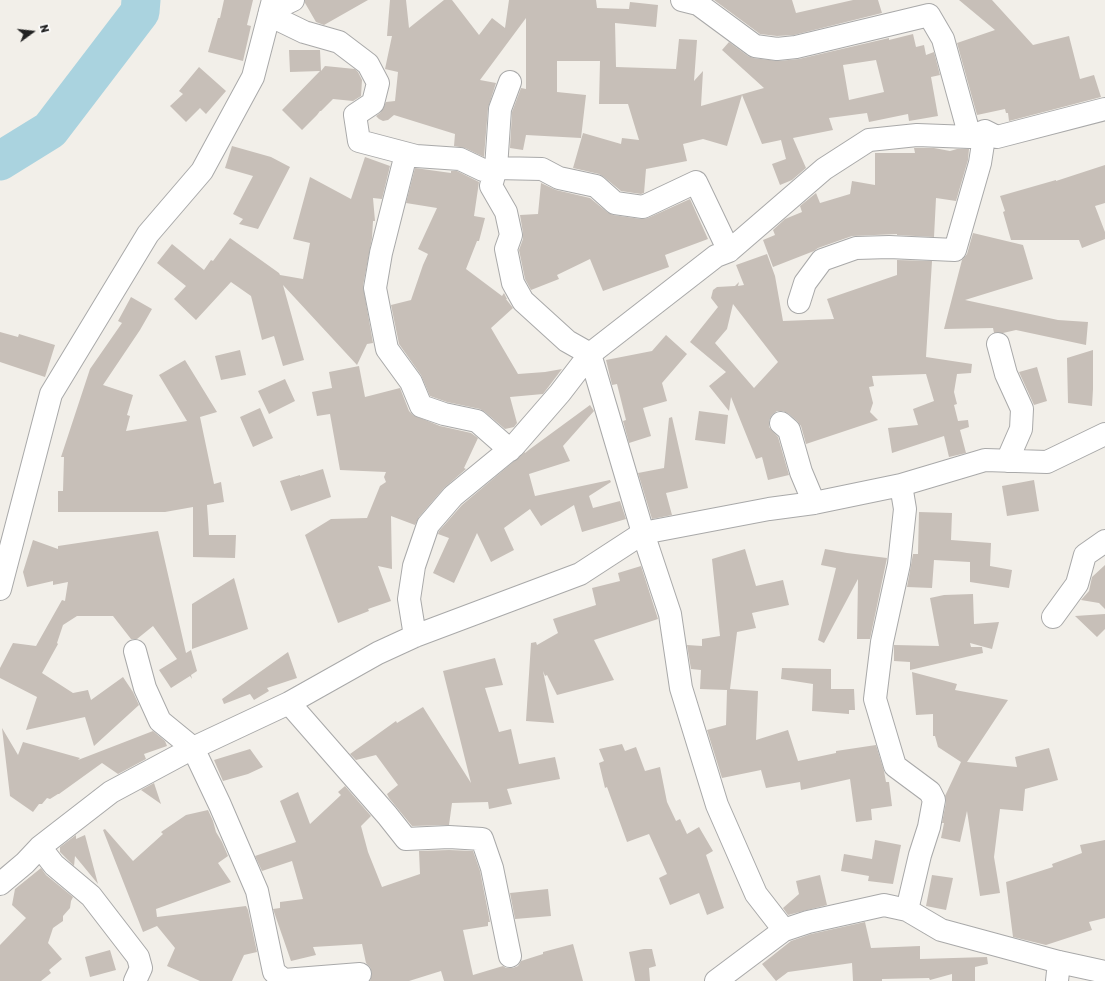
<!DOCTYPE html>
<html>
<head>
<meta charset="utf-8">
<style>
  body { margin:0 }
  #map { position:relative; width:1105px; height:981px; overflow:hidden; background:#f2efe9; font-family:Rubik,sans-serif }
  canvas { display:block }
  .north { position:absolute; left:12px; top:12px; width:40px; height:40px; -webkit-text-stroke:3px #fff; paint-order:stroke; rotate:75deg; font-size:11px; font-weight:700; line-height:16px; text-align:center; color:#222 }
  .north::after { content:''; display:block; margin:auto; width:14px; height:18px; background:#222; clip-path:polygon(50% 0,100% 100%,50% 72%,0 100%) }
</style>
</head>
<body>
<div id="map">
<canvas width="1105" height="981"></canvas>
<div class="north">N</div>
</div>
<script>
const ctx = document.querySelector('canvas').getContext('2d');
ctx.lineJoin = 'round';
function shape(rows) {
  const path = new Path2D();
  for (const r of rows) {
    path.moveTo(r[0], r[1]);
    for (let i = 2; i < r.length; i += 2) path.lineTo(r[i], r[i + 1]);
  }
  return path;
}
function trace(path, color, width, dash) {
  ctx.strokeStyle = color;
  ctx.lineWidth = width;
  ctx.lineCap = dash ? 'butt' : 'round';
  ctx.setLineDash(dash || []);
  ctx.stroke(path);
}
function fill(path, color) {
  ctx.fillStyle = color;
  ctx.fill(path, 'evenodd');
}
const river = shape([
  [0,161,50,130,140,12,141,0]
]);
const building = shape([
  [224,0,253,0,247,25,251,26,243,61,208,52,218,18,220,18],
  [305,0,368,0,324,25,316,22,305,3],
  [390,0,406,0,409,28,444,0,452,0,479,35,492,18,505,28,509,0,596,0,597,8,629,9,630,2,658,5,656,27,615,23,616,67,676,69,679,39,697,40,694,81,703,71,701,106,764,88,722,50,729,42,748,56,753,58,778,61,799,59,889,38,889,40,913,34,916,47,924,45,926,55,934,52,940,75,931,77,938,116,909,121,908,114,869,122,867,113,829,118,833,130,793,138,806,168,792,180,780,185,772,164,786,159,781,140,762,144,742,95,727,146,703,139,683,144,687,161,646,169,644,193,641,194,621,191,604,177,599,174,573,168,583,133,621,144,622,138,639,140,628,104,599,104,600,61,557,61,557,92,586,95,581,138,526,135,523,150,510,148,512,112,521,88,526,89,526,18,480,80,496,83,488,108,484,157,465,148,454,146,455,134,394,115,388,120,383,121,379,119,376,116,380,113,386,102,395,101,398,72,385,69,392,36,387,36],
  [876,60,884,92,849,100,843,65],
  [714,0,792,0,796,13,853,0,878,0,882,13,794,35,777,36,760,34],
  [959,0,992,0,1033,45,1069,36,1080,79,1094,75,1101,97,1009,121,1008,113,1006,113,1005,109,977,115,957,43,995,30],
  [289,50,320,50,321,71,325,66,355,69,358,72,362,80,361,96,353,101,333,99,321,111,320,111,317,115,302,130,282,110,320,71,290,72],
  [199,67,226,91,206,114,200,108,186,122,170,106,183,94,179,91],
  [232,146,271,157,290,167,258,229,239,224,243,219,233,214,253,176,225,168],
  [914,148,934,148,950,151,957,149,969,149,968,160,956,201,936,198,934,237,897,235,897,234,852,236,818,248,814,251,773,267,763,240,775,235,773,230,785,219,802,212,800,206,816,193,820,203,850,194,852,181,875,185,875,153,915,153],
  [365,157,390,166,382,199,373,198,375,221,373,221,372,238,363,286,373,343,367,344,357,365,283,285,304,360,283,366,274,336,262,340,251,296,231,282,196,320,174,299,186,286,157,263,172,244,204,270,211,260,213,261,230,238,279,273,280,275,303,279,310,243,293,239,310,177,351,199],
  [1105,165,1105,203,1095,206,1105,232,1105,239,1082,248,1079,240,1011,240,1003,212,1005,211,1000,196,1056,180,1056,181],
  [415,168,451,173,451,171,457,171,479,182,474,216,485,218,479,241,477,241,466,269,502,296,504,293,507,299,506,299,513,308,491,328,518,374,545,372,562,369,543,394,510,397,517,423,514,427,505,429,485,412,480,409,447,402,430,396,421,375,399,344,391,305,411,300,423,265,428,254,418,249,437,208,406,203],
  [541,183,556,190,590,198,607,212,613,215,641,219,648,218,690,199,708,239,665,255,669,267,603,291,590,259,557,275,559,279,531,290,525,279,519,250,523,239,523,233,520,215,538,214],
  [973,233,1023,245,1033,279,965,300,1058,320,1088,322,1086,345,1016,330,1003,333,994,333,993,328,944,329,962,260,967,254],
  [767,254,775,276,783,321,834,319,827,299,897,275,897,260,932,261,926,357,972,364,971,373,957,374,954,392,957,404,954,405,958,421,968,420,969,427,960,430,966,453,949,457,944,436,892,453,888,428,918,425,913,409,934,401,926,374,872,376,874,386,869,387,873,403,870,412,878,420,806,444,801,426,797,421,789,414,783,411,777,411,772,415,769,420,769,427,778,437,789,475,768,480,762,457,756,459,731,397,729,411,709,386,726,372,690,342,718,307,711,298,713,290,717,287,735,286,739,282,738,286,744,285,736,265],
  [733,304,778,362,754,388,715,343,727,329],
  [131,297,152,309,140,330,103,385,133,395,127,415,130,416,126,431,187,421,159,375,185,360,217,412,200,417,214,484,221,482,224,502,207,505,209,535,236,535,235,558,193,557,193,507,165,512,58,512,58,491,63,491,64,457,61,457,90,369,122,323,118,321],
  [0,332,18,337,19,334,55,345,45,377,0,362],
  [666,335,687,354,662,383,667,401,643,408,651,436,629,443,623,421,626,420,617,384,612,385,606,360,652,351],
  [240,350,246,375,221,380,215,356],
  [1093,350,1093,389,1092,406,1068,403,1067,358],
  [359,366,365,397,400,388,409,411,413,415,440,426,471,433,478,438,464,468,466,469,444,488,419,517,415,525,391,516,392,569,378,566,391,601,368,609,369,611,338,623,305,535,331,519,367,518,380,486,386,482,384,477,386,472,340,470,330,414,317,416,312,392,332,388,329,372],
  [1037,367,1047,401,1034,405,1019,372],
  [285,379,295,401,269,414,258,391],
  [590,405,594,411,563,446,570,461,529,474,535,496,610,480,611,482,589,496,593,508,620,501,626,519,582,532,574,505,541,526,530,509,504,528,514,550,491,562,477,533,454,583,433,573,449,538,438,534,439,531,462,505,525,452,525,453,530,449],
  [260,408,273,438,253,447,240,417],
  [699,411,728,415,725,444,695,440],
  [672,417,688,488,666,493,672,515,652,519,638,473,664,468,669,418],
  [323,469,331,497,291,511,280,481,300,475,300,476],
  [1034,480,1039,511,1007,516,1002,486],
  [919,512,952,513,951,540,991,543,990,566,1012,570,1009,588,970,582,970,562,934,560,932,588,907,587,913,554,918,554],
  [158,531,186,653,191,650,197,671,191,675,192,679,190,676,171,688,159,670,177,659,153,626,137,639,131,639,113,616,77,616,63,625,57,643,58,644,42,673,73,693,88,690,91,700,123,677,133,692,139,705,94,746,85,717,26,730,37,697,0,678,0,668,13,643,36,646,62,600,65,601,68,582,53,585,53,581,27,587,23,572,33,540,58,549,58,546],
  [745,549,756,586,783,580,789,605,752,613,756,628,737,632,730,689,758,691,756,740,788,730,798,761,836,753,836,751,876,745,884,771,886,782,889,782,892,806,871,809,872,820,856,822,850,779,801,790,800,782,766,788,761,770,722,778,707,730,726,725,727,690,700,689,701,670,691,669,687,645,702,646,702,639,720,636,712,559],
  [825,549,847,553,887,558,870,639,857,639,858,579,824,643,818,640,836,568,821,565],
  [1105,565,1105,609,1099,603,1081,600,1089,591,1092,577],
  [641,566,658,619,594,640,614,680,557,695,547,675,545,676,543,671,554,723,526,721,531,643,536,642,537,645,558,633,553,619,596,605,592,588,620,581,618,573],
  [234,578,248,629,192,649,192,604],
  [973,594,974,624,999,622,992,649,970,643,971,647,982,647,983,653,910,670,910,662,894,661,894,645,939,646,930,598,944,595],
  [1105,614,1105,629,1097,637,1075,616],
  [288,652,297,678,267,688,269,691,254,700,250,694,224,704,222,699],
  [495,658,503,685,485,688,499,732,511,729,519,764,555,757,560,779,507,789,512,804,489,809,488,802,452,803,449,825,412,826,389,798,387,794,398,785,376,755,356,760,350,754,396,721,397,723,423,707,471,783,443,671],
  [782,668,831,669,831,689,854,689,855,710,849,710,849,714,812,711,813,684,781,679],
  [912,672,957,684,955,690,1008,700,967,762,1017,767,1015,757,1049,748,1058,780,1025,789,1023,811,1000,809,994,857,1000,893,980,896,967,811,960,842,941,838,944,823,942,823,946,802,945,796,961,762,938,747,935,736,933,736,933,714,916,715],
  [2,728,18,755,23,742,80,758,78,760,153,731,165,741,167,746,144,754,146,759,118,774,102,763,59,794,58,794,50,799,47,798,42,804,39,804,33,812,10,796],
  [622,744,625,751,636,747,645,771,660,767,667,802,676,821,680,819,687,834,699,827,713,851,706,855,724,908,707,915,699,893,670,905,659,878,667,874,649,834,627,842,607,787,605,788,599,763,604,761,599,749],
  [250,749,263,767,248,774,223,781,214,760],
  [154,783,161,804,141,790],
  [345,786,371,816,361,826,368,852,382,887,420,874,419,851,449,850,473,851,480,871,490,922,488,922,488,926,463,930,473,975,503,966,506,968,513,968,518,966,521,961,543,954,543,952,573,944,583,981,444,981,441,971,409,981,370,981,372,973,370,967,366,963,362,944,313,947,316,955,291,961,273,909,280,908,280,902,303,899,292,861,262,871,255,856,296,842,280,801,298,792,310,824,341,795,338,792],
  [208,810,213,821,216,832,222,842,228,856,218,863,231,882,156,909,157,917,246,906,248,910,257,952,244,955,232,981,200,981,167,966,175,948,157,926,143,932,103,830,105,829,133,861,163,834,161,832,186,815],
  [76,835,76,839,85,835,98,884,75,856,74,866,60,852,60,847],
  [875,840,901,845,893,884,868,881,869,876,841,871,844,854,872,859],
  [1105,840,1105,918,1089,922,1092,930,1046,945,1013,937,1006,882,1053,867,1052,864,1082,853,1080,845],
  [41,868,46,875,73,897,71,901,70,908,63,916,63,921,53,928,48,943,62,959,49,970,51,973,41,981,0,981,0,945,26,918,12,905,15,889],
  [820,875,827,905,788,915,783,908,799,894,796,881],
  [932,875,953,878,946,910,926,906],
  [548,889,551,916,515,919,510,893],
  [865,922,871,948,920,946,920,959,987,957,988,964,975,967,975,981,952,981,952,974,930,980,929,978,882,979,882,981,853,981,852,963,788,972,776,981,762,964,791,941,811,934],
  [644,949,652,949,656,966,649,968,650,981,635,981,629,952],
  [110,950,116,970,90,977,85,957]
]);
const minor = shape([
  [682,0,698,4,755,46,777,49,796,47,929,15,943,39,970,137],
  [270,11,293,0],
  [269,15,304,32,339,42,368,64,378,83,373,103,355,115,359,141,416,156,460,159,483,170,496,168,542,169,559,178,596,186,615,203,643,207,696,182,729,251],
  [510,82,500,109,496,168,491,186,506,212,511,235,506,249,513,283,523,301,567,341,590,354,643,533,670,614,681,688,717,805,756,894,784,930,716,981],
  [406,154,381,253,375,288,387,349,411,382,421,406,444,414,477,421,510,450],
  [799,302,805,283,822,260,856,248,889,247,955,250,980,163,985,131],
  [998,344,1006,374,1022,409,1021,429,1007,461],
  [781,423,789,430,801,472,814,503],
  [901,485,905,509,899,564,882,642,875,699,895,766,930,792,934,800,929,827,920,855,907,910],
  [0,589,51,394,148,234,202,171,253,77,273,0],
  [1053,617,1077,584,1085,555,1105,541],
  [415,636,409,599,414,566,428,525,453,496,514,446,560,393,590,354,716,256,729,251,824,169,869,140,917,135,970,137,985,131,997,137,1105,109],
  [135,651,145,688,160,721,193,748,220,805,257,891,274,972,284,980,360,974],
  [289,703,387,815,406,839,449,837,482,839,492,868,510,956],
  [40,847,54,865,91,896,138,957,141,968,135,981],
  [0,884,25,863,40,847,111,792,193,748,289,703,378,653,415,636,580,574,643,533,769,509,814,503,901,485,985,460,1047,462,1105,434],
  [784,930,808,922,884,905,907,910,941,930,1059,962,1105,972],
  [1057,981,1059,962]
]);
trace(river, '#aad3df', 39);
fill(building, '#c7bfb8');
trace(minor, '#a9a9a9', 24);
trace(minor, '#fff', 22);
</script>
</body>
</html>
